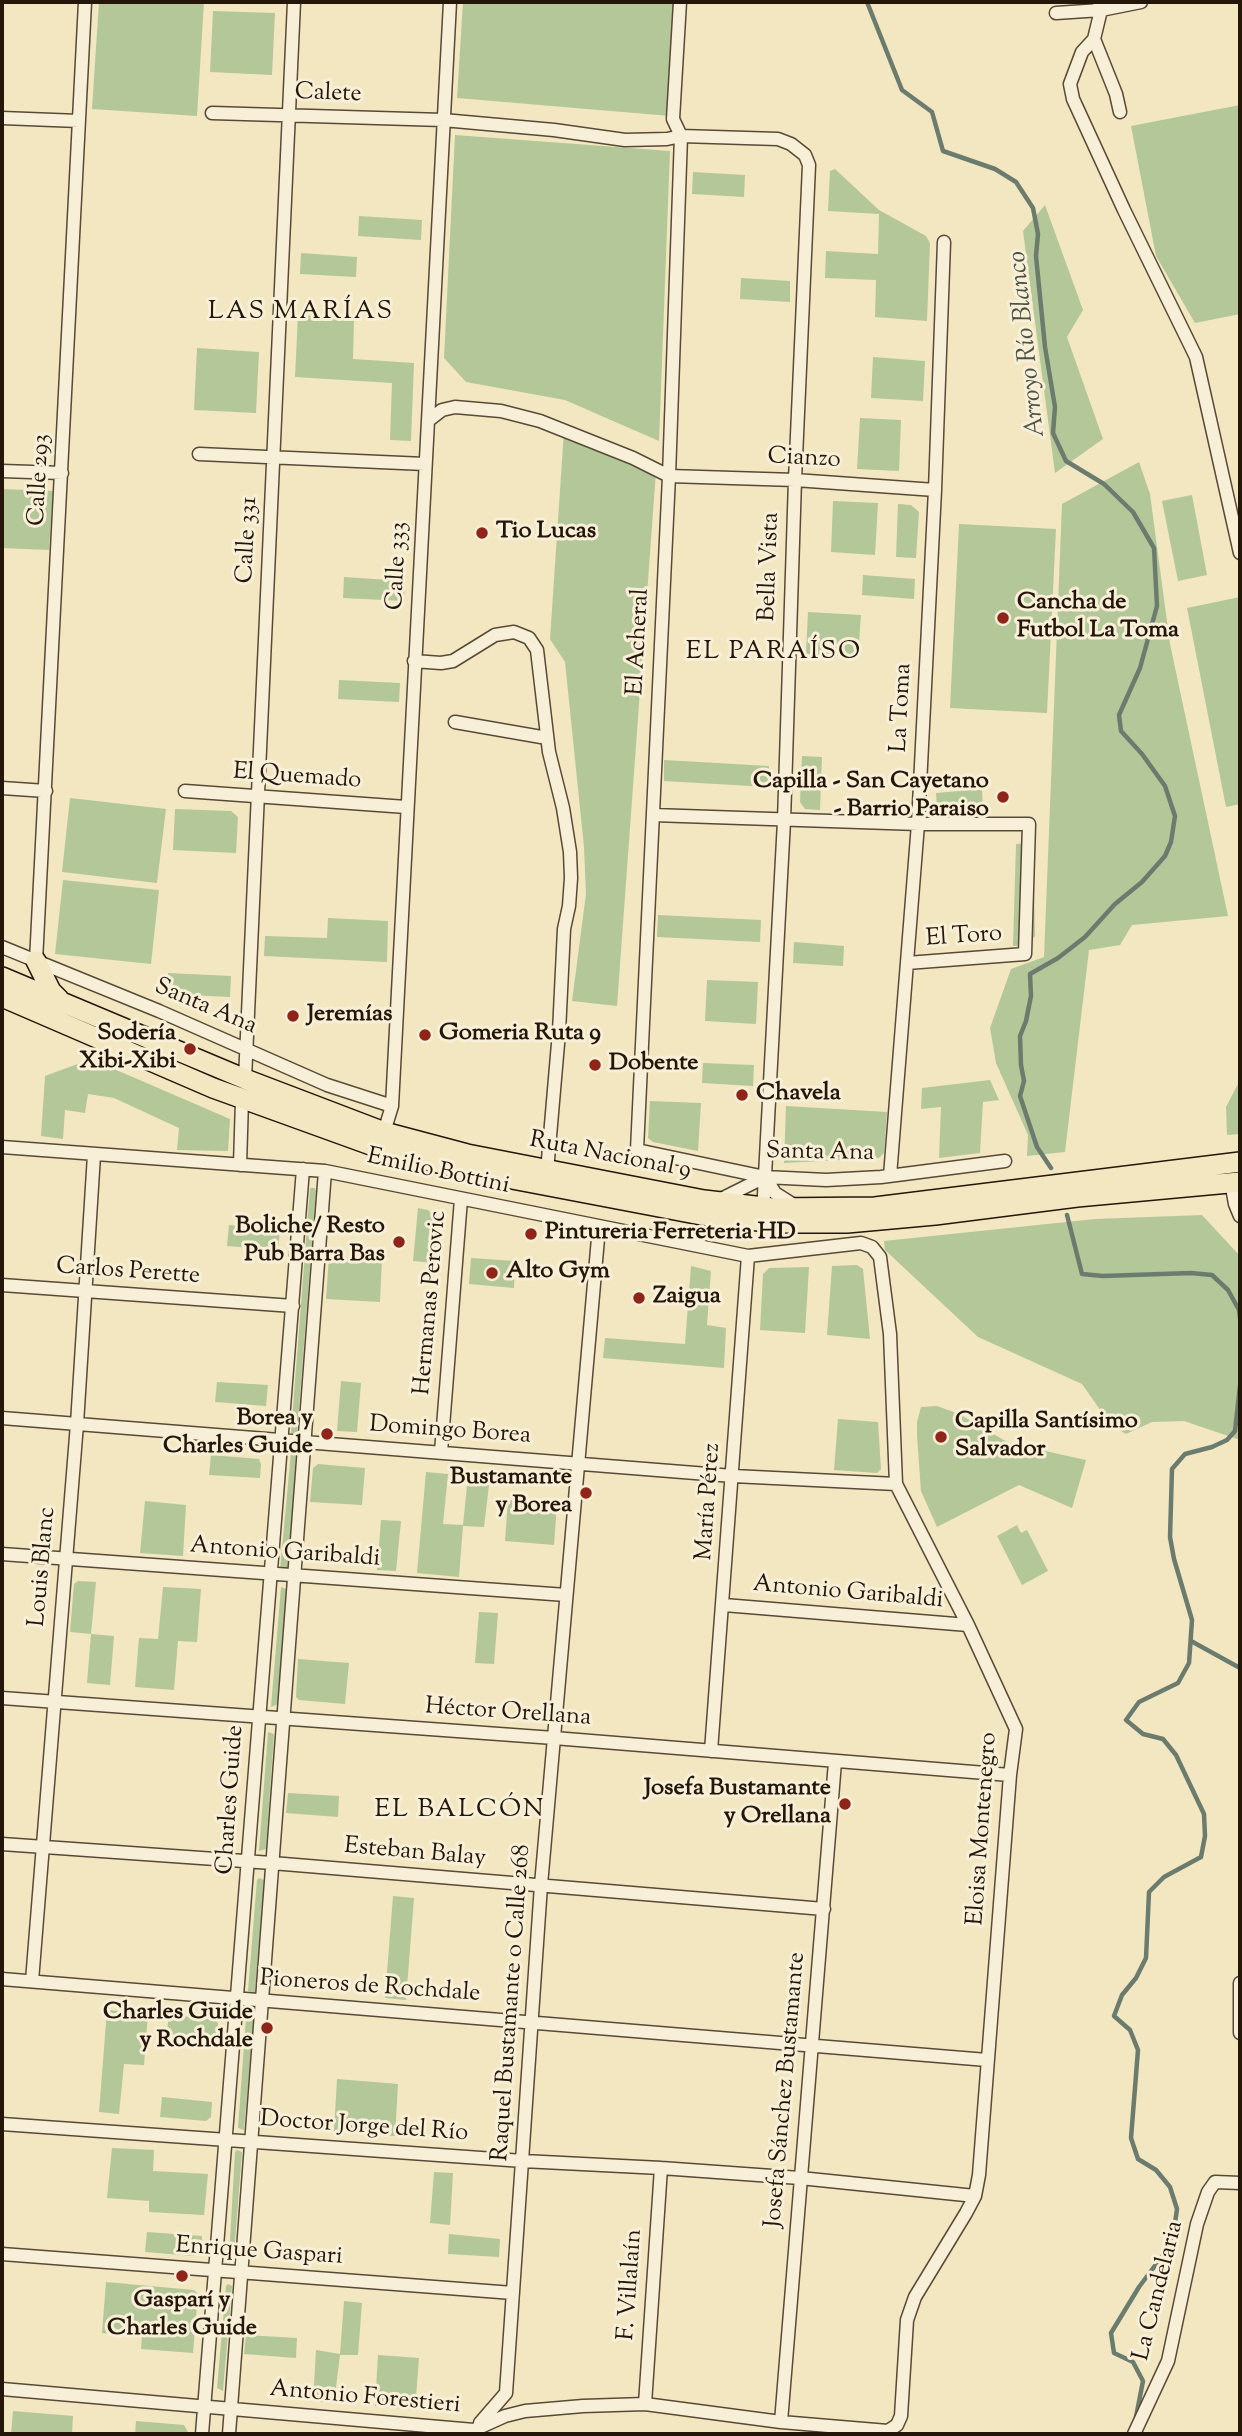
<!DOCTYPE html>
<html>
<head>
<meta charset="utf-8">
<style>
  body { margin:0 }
  #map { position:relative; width:1242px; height:2436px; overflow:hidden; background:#f2e7c1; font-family:"Sorts Mill Goudy",serif }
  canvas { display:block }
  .frame { position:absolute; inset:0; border:4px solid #241608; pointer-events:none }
</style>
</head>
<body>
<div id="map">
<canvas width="1242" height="2436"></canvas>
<div class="frame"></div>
</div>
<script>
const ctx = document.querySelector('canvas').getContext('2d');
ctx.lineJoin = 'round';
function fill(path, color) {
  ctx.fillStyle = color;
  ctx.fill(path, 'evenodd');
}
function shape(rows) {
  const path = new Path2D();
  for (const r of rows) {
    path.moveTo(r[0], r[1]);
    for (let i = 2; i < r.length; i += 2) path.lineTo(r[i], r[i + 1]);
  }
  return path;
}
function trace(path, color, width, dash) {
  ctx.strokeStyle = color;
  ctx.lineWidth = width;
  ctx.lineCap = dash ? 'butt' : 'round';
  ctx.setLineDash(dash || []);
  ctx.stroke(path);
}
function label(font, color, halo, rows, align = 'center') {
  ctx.font = font + ' "Sorts Mill Goudy",serif';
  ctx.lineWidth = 6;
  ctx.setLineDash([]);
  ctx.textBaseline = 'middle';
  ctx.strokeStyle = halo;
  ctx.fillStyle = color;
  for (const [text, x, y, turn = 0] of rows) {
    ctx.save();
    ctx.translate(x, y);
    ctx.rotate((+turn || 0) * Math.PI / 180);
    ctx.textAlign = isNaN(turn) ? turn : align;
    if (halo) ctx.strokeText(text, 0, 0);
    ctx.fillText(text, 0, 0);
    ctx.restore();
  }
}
const green = shape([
  [99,2,204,2,197,116,92,109],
  [463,2,677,2,670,116,457,98],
  [213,11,275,13,272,75,210,72],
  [1240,105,1240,314,1195,323,1156,256,1131,126],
  [455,135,670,151,659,441,565,400,466,382,444,358],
  [835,169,879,210,926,236,930,243,927,321,875,317,876,280,825,278,826,251,878,254,879,214,828,211,830,171],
  [693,172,745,175,744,197,692,194],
  [1045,205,1083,310,1067,337,1103,439,1055,473,1023,231],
  [359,216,422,220,421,240,358,236],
  [301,253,357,257,356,277,300,274],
  [741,278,790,281,790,302,740,299],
  [298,315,354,319,353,359,414,363,411,441,390,440,392,383,295,377],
  [197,348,259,352,256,413,194,410],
  [873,357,925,361,923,401,871,398],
  [860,418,901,420,899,471,857,469],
  [564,431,656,471,617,1006,572,1001,586,894,584,847,565,662,550,639],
  [1139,462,1150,494,1170,644,1228,916,1132,925,1120,945,1089,950,1065,1152,1027,1156,1028,1135,996,1063,990,1028,1011,969,1044,957,1062,504],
  [2,489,53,491,49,550,2,548],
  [1192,495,1207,575,1178,581,1162,501],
  [833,501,878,503,875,555,831,552],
  [898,504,911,505,919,512,916,558,896,557],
  [959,524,1056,529,1047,713,950,708],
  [863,575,915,579,914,599,862,595],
  [344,577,405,581,404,601,343,598],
  [1240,597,1240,804,1226,807,1187,608],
  [808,612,861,615,858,657,806,654],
  [339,680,400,683,399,702,338,699],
  [802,756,822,757,820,810,805,809,800,802],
  [664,760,769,766,768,787,664,781],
  [982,789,983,809,943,811,937,807,936,793],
  [70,798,166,809,157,883,62,872],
  [175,809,231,811,238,817,236,853,173,850],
  [1027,843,1033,848,1035,936,1027,945,1013,946,1016,844],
  [63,880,159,890,151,964,55,954],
  [658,915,761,920,760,942,657,937],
  [328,918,388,921,387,962,264,956,265,936,327,938],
  [794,942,844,946,843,966,793,963],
  [168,973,231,976,230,997,167,994],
  [707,980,758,982,756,1024,705,1021],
  [91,1059,230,1119,228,1151,177,1150,179,1128,114,1098,88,1094,85,1113,65,1110,63,1139,41,1136,45,1076],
  [703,1063,754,1065,753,1086,702,1083],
  [990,1080,999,1100,983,1102,980,1153,939,1158,941,1107,921,1109,922,1088],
  [1240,1080,1240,1134,1227,1135,1226,1107],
  [650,1101,701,1103,698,1151,653,1142,648,1138],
  [786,1106,887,1112,884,1153,879,1158,784,1163],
  [310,1188,315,1188,316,1191,297,1434,295,1435,291,1433],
  [418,1208,428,1210,437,1220,435,1263,413,1261],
  [1202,1215,1240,1256,1240,1440,1184,1421,1152,1422,1126,1434,1110,1424,1082,1384,978,1337,885,1250,884,1241,1095,1219],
  [229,1225,280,1230,278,1250,227,1246],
  [329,1256,382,1259,380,1302,326,1299],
  [471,1258,515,1261,514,1288,469,1284],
  [857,1265,863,1269,870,1339,827,1335,832,1266],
  [691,1266,711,1271,707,1325,726,1328,724,1368,603,1358,605,1338,685,1344],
  [809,1267,805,1333,760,1330,763,1274,769,1268],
  [341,1381,361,1383,357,1432,337,1431],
  [217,1382,268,1385,266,1406,215,1402],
  [937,1406,959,1414,1009,1443,1086,1460,1072,1508,1019,1485,937,1527,921,1491,917,1436,917,1422,921,1407],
  [838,1419,878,1422,881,1469,877,1473,834,1470],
  [291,1452,296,1454,288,1570,280,1570],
  [211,1455,259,1459,261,1464,260,1478,209,1475],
  [318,1464,365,1468,362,1505,310,1502,313,1468],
  [426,1472,448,1474,443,1524,463,1525,468,1476,490,1477,484,1527,463,1526,459,1577,417,1573],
  [508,1500,557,1504,554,1545,505,1541],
  [145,1501,186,1505,183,1556,140,1553],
  [381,1520,401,1521,396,1571,377,1570],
  [1017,1525,1021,1533,1027,1530,1048,1571,1022,1585,997,1536],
  [78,1581,96,1582,91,1634,114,1636,110,1685,87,1683,91,1634,70,1632,74,1584],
  [163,1587,201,1589,197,1642,178,1641,174,1690,135,1687,139,1638,158,1639],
  [281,1587,286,1589,278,1704,271,1707],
  [479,1612,498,1613,494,1664,475,1663],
  [298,1659,349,1663,345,1704,299,1700,296,1697],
  [268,1732,274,1734,266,1849,259,1851],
  [288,1793,339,1796,338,1817,286,1813],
  [259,1878,264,1880,255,1993,248,1991,257,1880],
  [393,1896,414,1898,406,2000,385,1998],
  [107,2010,148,2013,144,2065,124,2064,119,2114,99,2112],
  [169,2015,214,2019,218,2023,217,2038,166,2037],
  [248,2015,254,2017,244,2130,238,2128,246,2017],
  [337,2079,398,2084,395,2136,334,2131],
  [162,2097,212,2102,211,2117,206,2121,160,2117],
  [112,2148,154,2150,153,2171,208,2174,204,2215,149,2212,149,2201,107,2198],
  [237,2150,242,2152,234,2255,229,2257,235,2152],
  [434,2172,453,2173,450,2225,430,2223],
  [147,2232,202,2236,201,2251,194,2256,145,2252],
  [449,2234,500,2239,499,2257,448,2254],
  [106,2282,194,2290,198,2294,193,2353,141,2349,142,2336,102,2333],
  [228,2284,232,2286,223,2391,217,2388,226,2286],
  [344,2301,362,2303,358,2355,340,2355,334,2403,313,2401,316,2350,340,2354],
  [246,2335,297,2338,296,2358,244,2354],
  [378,2355,419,2358,415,2410,375,2406],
  [13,2411,73,2416,72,2434,11,2434],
  [136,2421,184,2425,189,2434,135,2434]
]);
const stream = shape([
  [867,2,902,90,932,112,943,151,995,169,1016,182,1033,208,1038,234,1036,256,1045,347,1055,407,1053,433,1066,461,1104,484,1133,512,1154,548,1157,606,1140,668,1119,715,1121,731,1142,754,1165,786,1175,816,1171,842,1165,856,1142,882,1115,904,1085,937,1058,958,1030,974,1031,996,1026,1021,1020,1036,1021,1065,1024,1081,1020,1096,1037,1147,1051,1168],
  [1067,1215,1082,1274,1103,1276,1191,1273,1212,1275,1228,1290,1239,1310,1240,1318],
  [1191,1641,1240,1668],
  [1136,2417,1143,2381,1133,2362,1114,2353,1111,2333,1139,2287,1166,2251,1174,2230,1177,2209,1170,2187,1156,2170,1138,2159,1131,2138,1138,2050,1130,2030,1114,2016,1122,1995,1136,1978,1146,1958,1149,1892,1164,1877,1201,1857,1205,1836,1204,1814,1176,1755,1163,1739,1143,1734,1126,1720,1139,1702,1178,1683,1189,1663,1192,1620,1174,1559,1170,1537,1172,1469,1185,1454,1212,1447,1227,1440,1235,1431,1240,1386]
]);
const minor = shape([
  [680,2,673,119,681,136,669,476,637,1150,765,1177,826,1180,881,1177,1005,1161],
  [1099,2,1101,10,1094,39,1082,52,1070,84,1073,99,1124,210,1196,357,1240,553],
  [1056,13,1101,10,1141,2],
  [1094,39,1116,94,1120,112],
  [212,113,443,120,554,130,625,140,667,139,681,136,778,139,791,144,805,155,809,165,795,480,784,821,763,1213],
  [2,118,79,121],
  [429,420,442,410,455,407,501,411,540,421,633,458,669,476,795,480,935,490],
  [199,454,425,464],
  [2,471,62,473],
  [414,661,441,663,453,661,495,635,514,632,529,638,537,650,549,752,563,808,570,852,571,878,569,906,564,929,559,1032,547,1171],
  [455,722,547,738],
  [2,788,46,791],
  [185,791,406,807],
  [653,815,918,824,1029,824,1025,954,907,963],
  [2,947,159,1011,327,1085,392,1106],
  [36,961,85,2],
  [245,1079,294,2],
  [384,1132,392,1106,450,2],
  [2,1147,325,1171,748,1256,861,1243,872,1247,880,1257,890,1334,896,1484,968,1625,1016,1729,1010,1775,979,2175,975,2196,966,2213,915,2297,907,2320,901,2416,897,2425,888,2431,781,2422,645,2404,583,2406,525,2411,505,2416,474,2430,2,2389],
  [240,1165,242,1100],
  [890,1176,918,824,935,490,944,242],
  [1231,1182,1235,1204,1240,1216],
  [721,1199,765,1177,775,1193,794,1205],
  [2,1285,293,1306],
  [2,1418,733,1476,896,1484],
  [441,1452,461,1199],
  [2,1554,566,1595],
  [724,1605,968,1625],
  [2,1698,554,1738,1010,1775],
  [711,1751,748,1256],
  [2,1844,272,1863,824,1909],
  [2,1979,987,2060],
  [32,1981,77,1424,94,1155],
  [1240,1983,1240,2033],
  [2,2124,523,2161,661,2168,800,2178,975,2196],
  [2,2254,513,2293],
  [645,2404,661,2168],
  [781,2422,835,1762],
  [480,2423,506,2393,541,1885,599,1227],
  [202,2434,303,1169],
  [229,2434,325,1171],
  [1134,2434,1168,2361,1197,2224,1208,2192,1215,2182,1240,2183]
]);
const primary = shape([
  [36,961,51,991,59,999],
  [2,977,245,1079,384,1132,467,1154,704,1200,772,1208,875,1207,1240,1162],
  [2,997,213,1088,379,1148,470,1171,701,1215,778,1223,847,1223,935,1215,1077,1197,1240,1182]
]);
const markers = [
  [482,533,7,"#8f2418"],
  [1003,618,7,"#8f2418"],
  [1003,797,7,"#8f2418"],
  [293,1016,7,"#8f2418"],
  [425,1035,7,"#8f2418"],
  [190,1049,7,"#8f2418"],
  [595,1065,7,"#8f2418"],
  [742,1095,7,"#8f2418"],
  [531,1234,7,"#8f2418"],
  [399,1242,7,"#8f2418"],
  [492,1273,7,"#8f2418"],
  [639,1298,7,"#8f2418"],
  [327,1434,7,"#8f2418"],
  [941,1437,7,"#8f2418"],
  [586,1493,7,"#8f2418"],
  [845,1804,7,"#8f2418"],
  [267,2028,7,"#8f2418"],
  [182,2276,7,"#8f2418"]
];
const streetNames = [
  ["Calete",328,95,2],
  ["Cianzo",804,460,3],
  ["Calle 293",41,480,-87],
  ["Calle 331",249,540,-87],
  ["Calle 333",399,566,-87],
  ["Bella Vista",771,567,-88],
  ["El Acheral",640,642,-87],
  ["La Toma",903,708,-87],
  ["El Quemado",297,778,4],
  ["El Toro",964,938,-4],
  ["Santa Ana",205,1008,23],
  ["Santa Ana",820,1154,1],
  ["Ruta Nacional 9",610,1157,11],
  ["Emilio Bottini",438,1173,12],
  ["Carlos Perette",128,1273,4],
  ["Hermanas Perovic",432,1303,-85],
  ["Domingo Borea",450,1432,4],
  ["María Pérez",710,1502,-86],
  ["Antonio Garibaldi",285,1554,4],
  ["Louis Blanc",44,1567,-85],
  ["Antonio Garibaldi",848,1594,5],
  ["Héctor Orellana",508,1714,4],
  ["Charles Guide",232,1800,-86],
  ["Eloisa Montenegro",984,1829,-86],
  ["Esteban Balay",415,1854,5],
  ["Pioneros de Rochdale",370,1988,4],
  ["Raquel Bustamante o Calle 268",513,2003,-86],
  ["Josefa Sánchez Bustamante",787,2090,-85],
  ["Doctor Jorge del Río",364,2128,4],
  ["Enrique Gaspari",259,2253,4],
  ["F. Villalaín",632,2285,-86],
  ["La Candelaria",1160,2291,-76],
  ["Antonio Forestieri",365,2399,5]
];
const poiNames = [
  ["Tio Lucas",496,533],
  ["Cancha de",1017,604],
  ["Futbol La Toma",1017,632],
  ["Capilla - San Cayetano",989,783,"right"],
  ["- Barrio Paraiso",989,811,"right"],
  ["Jeremías",307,1016],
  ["Sodería",176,1035,"right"],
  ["Xibi-Xibi",176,1063,"right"],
  ["Gomeria Ruta 9",439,1035],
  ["Dobente",609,1065],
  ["Chavela",756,1095],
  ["Boliche/ Resto",385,1228,"right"],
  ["Pub Barra Bas",385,1256,"right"],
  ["Pintureria Ferreteria HD",545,1234],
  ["Alto Gym",506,1273],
  ["Zaigua",653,1298],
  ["Borea y",313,1420,"right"],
  ["Charles Guide",313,1448,"right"],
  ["Capilla Santísimo",955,1423],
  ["Salvador",955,1451],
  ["Bustamante",572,1479,"right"],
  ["y Borea",572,1507,"right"],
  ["Josefa Bustamante",831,1790,"right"],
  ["y Orellana",831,1818,"right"],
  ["Charles Guide",253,2014,"right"],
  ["y Rochdale",253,2042,"right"],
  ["Gasparí y",182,2302,"center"],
  ["Charles Guide",182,2330,"center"]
];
const neighbourhoodNames = [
  ["LAS MARÍAS",301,314],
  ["EL PARAÍSO",774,654],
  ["EL BALCÓN",460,1812]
];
const waterNames = [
  ["Arroyo Río Blanco",1029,344,-96]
];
fill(green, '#b4c798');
trace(stream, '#6b7c6f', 4.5);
trace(minor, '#584a36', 15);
trace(primary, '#241608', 22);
trace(minor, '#f7efd7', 12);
trace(primary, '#f2e7c1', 19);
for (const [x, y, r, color] of markers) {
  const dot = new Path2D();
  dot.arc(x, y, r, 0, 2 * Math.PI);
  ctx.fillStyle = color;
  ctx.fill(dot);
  trace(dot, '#f7efd7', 2.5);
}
label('24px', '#241608', '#f7efd7', streetNames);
label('bold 24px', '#241608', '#f7efd7', poiNames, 'left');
ctx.letterSpacing = '2px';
label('26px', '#241608', '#f7efd7', neighbourhoodNames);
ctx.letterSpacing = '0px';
label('italic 26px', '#4e5244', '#f7efd7', waterNames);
</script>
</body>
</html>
